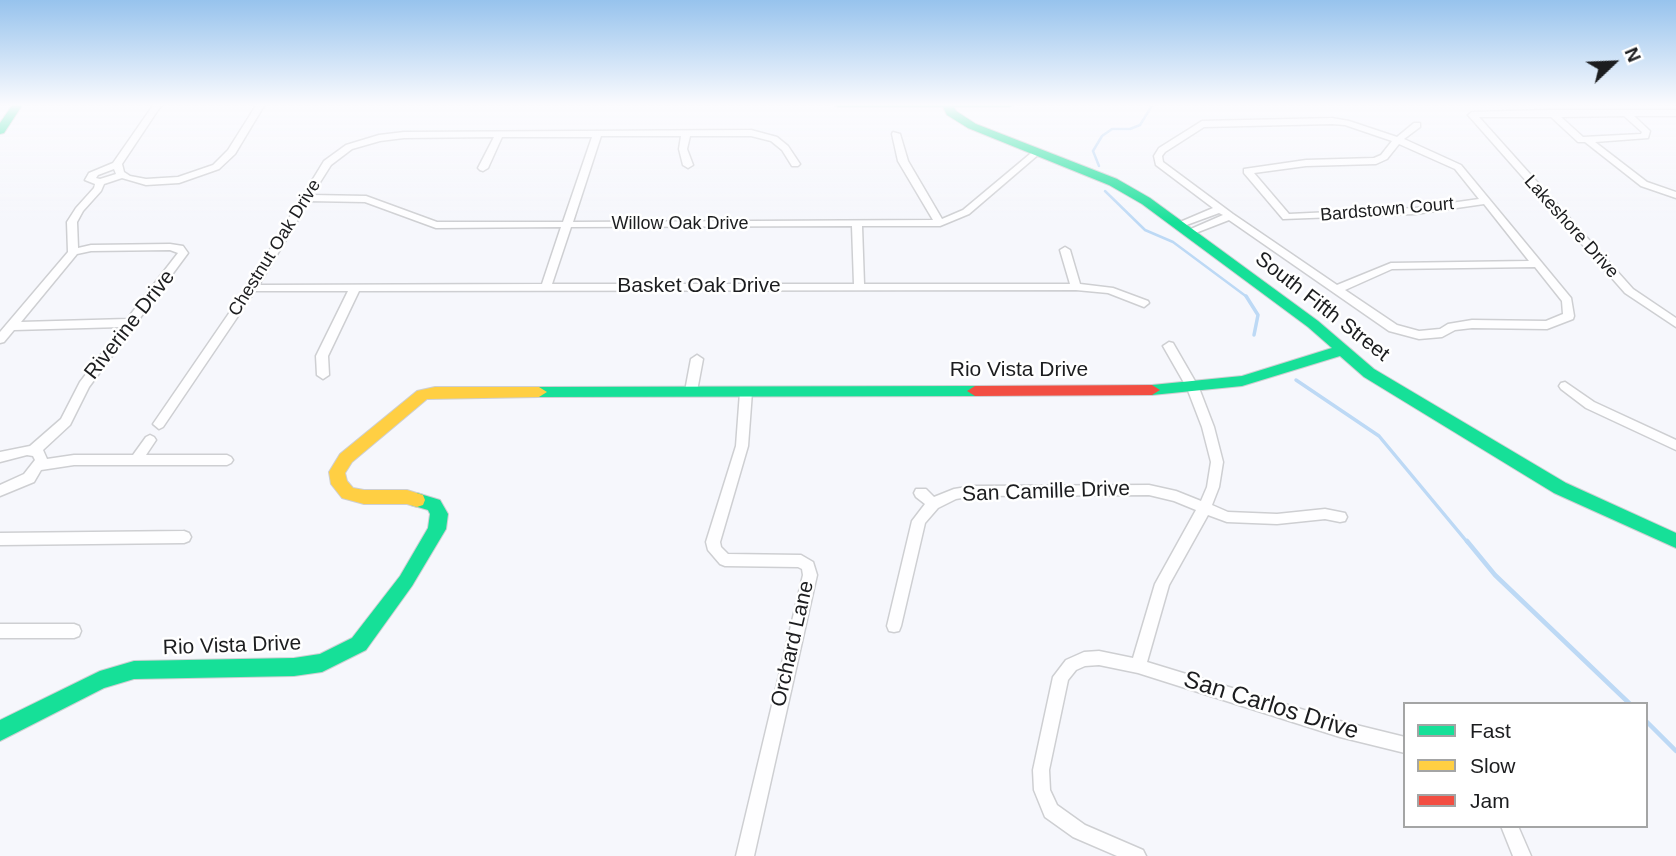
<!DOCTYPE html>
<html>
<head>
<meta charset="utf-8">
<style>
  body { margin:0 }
  #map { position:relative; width:1676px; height:856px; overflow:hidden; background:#f6f7fc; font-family:Helvetica,sans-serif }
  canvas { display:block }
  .legend { position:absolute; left:1403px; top:702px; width:245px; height:126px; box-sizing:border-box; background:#fff; border:2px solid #a4a5a5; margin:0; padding:9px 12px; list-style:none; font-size:21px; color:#1c1d1f }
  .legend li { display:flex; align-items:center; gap:14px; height:35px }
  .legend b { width:35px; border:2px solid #a4a5a5 }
  .north { position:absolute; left:1578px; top:28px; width:70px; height:70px; -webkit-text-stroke:5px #fff; paint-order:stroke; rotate:67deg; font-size:19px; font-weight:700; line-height:28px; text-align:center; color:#1c1d1f }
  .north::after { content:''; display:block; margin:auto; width:24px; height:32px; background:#1c1d1f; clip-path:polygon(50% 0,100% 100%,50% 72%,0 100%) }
</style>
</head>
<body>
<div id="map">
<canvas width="1676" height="856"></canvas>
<ul class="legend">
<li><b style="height:9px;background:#16e098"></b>Fast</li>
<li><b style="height:9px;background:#ffcf43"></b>Slow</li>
<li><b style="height:9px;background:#f24e42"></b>Jam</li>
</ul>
<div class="north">N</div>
</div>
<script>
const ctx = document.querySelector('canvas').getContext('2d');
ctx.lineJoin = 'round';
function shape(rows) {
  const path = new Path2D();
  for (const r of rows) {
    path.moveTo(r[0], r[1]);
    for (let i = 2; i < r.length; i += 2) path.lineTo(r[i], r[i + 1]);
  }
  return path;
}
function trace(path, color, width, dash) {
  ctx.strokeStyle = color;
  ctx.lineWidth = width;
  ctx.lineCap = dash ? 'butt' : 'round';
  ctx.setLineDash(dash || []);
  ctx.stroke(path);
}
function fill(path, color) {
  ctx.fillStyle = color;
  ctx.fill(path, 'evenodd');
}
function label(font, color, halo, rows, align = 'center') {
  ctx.font = font + ' Helvetica,sans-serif';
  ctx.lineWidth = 5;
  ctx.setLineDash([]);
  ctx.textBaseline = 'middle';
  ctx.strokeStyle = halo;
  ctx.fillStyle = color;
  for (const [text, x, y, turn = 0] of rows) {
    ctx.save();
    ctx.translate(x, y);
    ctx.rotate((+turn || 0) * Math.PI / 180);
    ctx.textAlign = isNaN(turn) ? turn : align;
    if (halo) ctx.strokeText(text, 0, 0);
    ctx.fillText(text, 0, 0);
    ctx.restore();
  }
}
const streamFar2 = shape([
  [1099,166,1093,151,1102,136,1112,129,1130,129,1140,125,1153,104],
  [1105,191,1145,230,1173,242,1247,297]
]);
const streamFar1 = shape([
  [1246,296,1258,315,1254,335],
  [1296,380,1379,436,1468,543]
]);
const stream = shape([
  [1467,541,1495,575,1630,704],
  [1646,721,1676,751]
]);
const street = shape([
  [154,104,162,104,122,164,124,172,130,176,146,179,178,177,213,165,228,150,257,104,265,104,235,154,219,169,179,183,146,185,122,178,104,184,101,191,83,211,77,222,78,248,91,245,170,244,183,246,188,253,89,387,70,425,43,450,47,459,74,455,133,455,146,437,150,435,154,437,156,440,146,455,227,455,231,457,233,460,231,463,227,465,74,465,41,470,34,482,0,496,0,485,24,474,35,460,33,456,27,455,0,462,0,452,30,446,61,419,80,382,122,327,14,330,4,342,0,343,0,332,68,252,67,222,76,208,94,188,95,184,85,180,89,173,113,163,154,104],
  [114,169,116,174,100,179,96,178,98,175,114,169],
  [170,250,178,253,127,319,21,322,77,254,91,251,170,250],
  [1552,110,1676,110,1676,116,1634,116,1650,131,1648,138,1595,142,1647,182,1676,192,1676,198,1641,186,1585,142,1578,142,1551,117,1479,117,1633,289,1676,318,1676,327,1625,293,1468,115,1472,112,1552,110],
  [1624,116,1642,132,1641,134,1583,137,1561,117,1624,116],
  [1332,118,1349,121,1397,137,1414,123,1420,123,1420,127,1404,139,1461,165,1571,298,1574,316,1573,319,1547,329,1472,328,1455,330,1442,337,1419,339,1389,331,1229,220,1193,234,1189,235,1184,232,1223,215,1219,213,1181,227,1178,228,1173,225,1213,208,1156,165,1154,156,1159,148,1202,121,1332,118],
  [1332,124,1345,125,1392,141,1381,155,1374,158,1306,160,1244,169,1244,173,1283,219,1415,214,1484,204,1529,261,1391,263,1337,285,1233,214,1163,162,1162,156,1165,152,1204,127,1332,124],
  [1399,144,1455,169,1479,199,1415,208,1289,214,1254,173,1306,166,1376,164,1387,159,1399,144],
  [1535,267,1562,301,1563,314,1546,321,1472,320,1448,324,1440,329,1419,331,1397,325,1345,290,1392,269,1535,267],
  [751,130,777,137,788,146,800,164,798,166,792,166,782,150,771,141,751,136,690,136,687,149,693,165,688,168,683,165,679,149,681,136,601,136,573,222,933,220,898,161,892,134,893,132,900,134,908,161,942,219,963,210,1036,149,1039,150,1039,154,969,214,940,226,862,226,864,284,1070,284,1060,250,1065,247,1070,250,1080,284,1113,288,1148,301,1149,303,1144,307,1108,293,1076,290,359,291,328,356,329,375,323,379,317,375,316,356,348,291,255,291,163,427,159,429,153,424,247,287,324,161,346,145,379,135,404,132,751,130],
  [494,137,478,168,480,170,483,171,488,168,502,137,592,137,563,222,437,222,366,196,312,195,331,165,352,149,380,141,404,138,494,137],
  [309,201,365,202,436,228,561,227,542,284,259,285,309,201],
  [852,226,854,284,552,284,571,227,852,226],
  [1169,342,1173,343,1199,388,1214,427,1223,462,1219,487,1212,505,1228,512,1277,514,1325,509,1345,513,1347,517,1345,521,1340,522,1325,519,1277,524,1227,522,1208,515,1169,585,1147,662,1340,721,1405,737,1405,753,1340,737,1138,673,1099,665,1085,666,1076,670,1068,680,1049,770,1050,790,1057,805,1085,825,1143,850,1146,856,1117,856,1073,837,1045,817,1034,790,1033,770,1053,677,1066,660,1084,652,1099,651,1133,658,1155,584,1196,510,1174,501,1149,495,973,496,956,499,938,508,925,523,901,626,899,631,894,632,889,631,887,626,912,521,925,504,916,497,914,493,916,489,926,489,934,497,954,489,973,486,1149,485,1176,491,1201,501,1207,487,1211,462,1202,427,1187,388,1163,346,1169,342],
  [697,355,703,359,697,391,691,395,685,391,691,359,697,355],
  [1565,382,1594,402,1676,440,1676,450,1586,408,1561,389,1559,386,1561,383,1565,382],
  [746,388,752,392,748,446,720,542,721,547,728,554,801,555,813,562,817,575,754,856,736,856,803,575,802,569,798,567,725,566,720,564,708,550,706,542,736,446,740,392,746,388],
  [184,531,189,533,191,537,189,541,184,543,0,545,0,533,184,531],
  [0,624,74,624,79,626,81,631,79,636,74,638,0,638,0,624],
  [1501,826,1518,826,1531,856,1513,856,1501,826]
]);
const fast = shape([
  [13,104,23,104,4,133,0,134,0,123,13,104],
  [833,104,1015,104,1010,107,954,107,956,111,976,124,1117,179,1150,198,1318,321,1374,369,1566,483,1676,533,1676,548,1554,493,1364,377,1340,356,1242,386,1152,395,1147,394,1144,390,1152,385,1242,376,1332,348,1308,327,1142,204,1109,185,968,128,947,115,943,107,838,107,833,104],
  [975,386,983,391,975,396,539,397,531,392,539,387,975,386],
  [417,493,440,500,448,514,446,529,412,586,366,650,322,672,294,676,134,679,104,688,0,741,0,720,100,671,134,661,294,658,320,654,352,638,400,576,428,528,430,514,428,510,411,505,409,500,411,495,417,493]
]);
const slow = shape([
  [435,387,539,387,547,392,539,397,427,399,352,462,345,473,347,481,353,488,364,490,407,490,423,495,425,500,423,505,417,507,407,504,364,504,342,498,331,484,329,472,340,454,417,391,435,387]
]);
const jam = shape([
  [1152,385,1160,390,1152,395,975,396,967,391,975,386,1152,385]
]);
const farStreetnames = [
  ["Bardstown Court",1387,210,-5],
  ["Willow Oak Drive",680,224],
  ["Lakeshore Drive",1571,227,48],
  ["Chestnut Oak Drive",275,248,-58]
];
const streetNames = [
  ["Basket Oak Drive",699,286],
  ["South Fifth Street",1322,307,38],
  ["Riverine Drive",130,325,-52],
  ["Rio Vista Drive",1019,370],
  ["San Camille Drive",1046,492,-2],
  ["Orchard Lane",793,644,-77],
  ["Rio Vista Drive",232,646,-2]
];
const nearStreetnames = [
  ["San Carlos Drive",1271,706,17]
];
trace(streamFar2, '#bdd9f5', 2.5);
trace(streamFar1, '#bdd9f5', 3.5);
trace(stream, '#bdd9f5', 4.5);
trace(street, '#cecfd2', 3);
trace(fast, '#cecfd2', 2);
trace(slow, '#cecfd2', 2);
trace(jam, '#cecfd2', 2);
fill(street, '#fefeff');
fill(fast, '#16e098');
fill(slow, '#ffcf43');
fill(jam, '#f24e42');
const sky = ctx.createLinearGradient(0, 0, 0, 223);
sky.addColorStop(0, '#97c3ed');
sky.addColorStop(0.47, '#fbfbfe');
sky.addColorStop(1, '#fbfbfe00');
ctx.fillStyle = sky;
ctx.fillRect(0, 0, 1676, 223);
label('18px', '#1c1d1f', '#fff', farStreetnames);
label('21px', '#1c1d1f', '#fff', streetNames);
label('24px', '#1c1d1f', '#fff', nearStreetnames);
</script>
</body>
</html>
